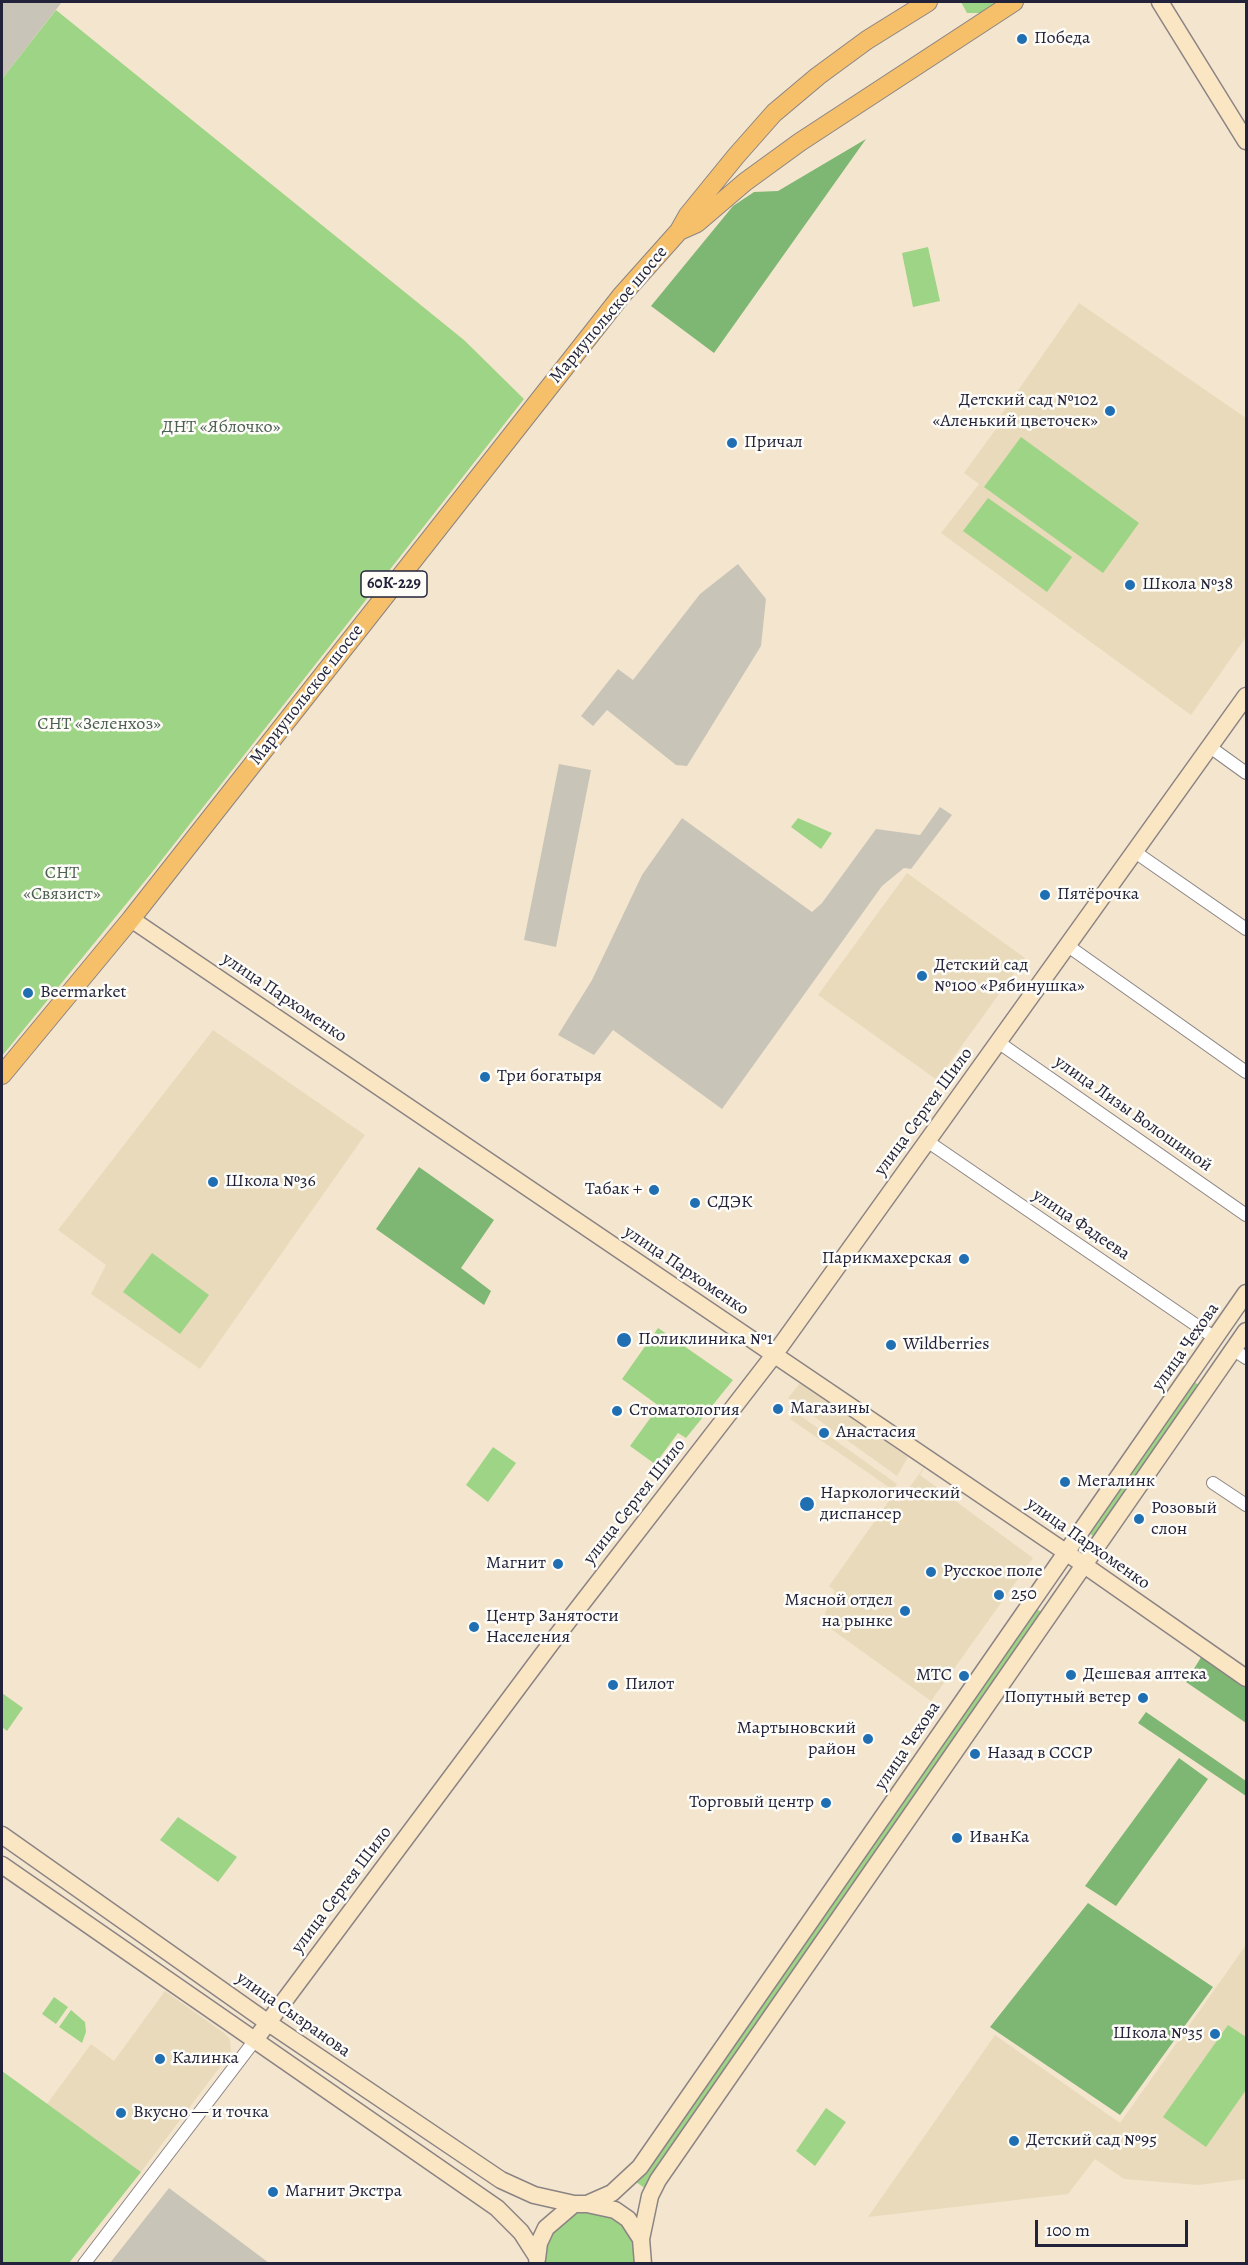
<!DOCTYPE html>
<html>
<head>
<meta charset="utf-8">
<style>
  body { margin:0 }
  #map { position:relative; width:1248px; height:2265px; overflow:hidden; background:#f4e6ce; font-family:Alegreya,serif }
  canvas { display:block }
  .frame { position:absolute; inset:0; border:3px solid #22223b; pointer-events:none }
  .scale { position:absolute; left:1035px; top:2220px; width:153px; height:27px; box-sizing:border-box; border:3px solid #22223b; border-top:0; padding-left:8px; font-size:18px; line-height:21px; white-space:nowrap; color:#22223b; -webkit-text-stroke:4px #fdfcf7; paint-order:stroke }
</style>
</head>
<body>
<div id="map">
<canvas width="1248" height="2265"></canvas>
<div class="frame"></div>
<div class="scale">100 m</div>
</div>
<script>
const ctx = document.querySelector('canvas').getContext('2d');
ctx.lineJoin = 'round';
function fill(path, color) {
  ctx.fillStyle = color;
  ctx.fill(path, 'evenodd');
}
function shape(rows) {
  const path = new Path2D();
  for (const r of rows) {
    path.moveTo(r[0], r[1]);
    for (let i = 2; i < r.length; i += 2) path.lineTo(r[i], r[i + 1]);
  }
  return path;
}
function trace(path, color, width, dash) {
  ctx.strokeStyle = color;
  ctx.lineWidth = width;
  ctx.lineCap = dash ? 'butt' : 'round';
  ctx.setLineDash(dash || []);
  ctx.stroke(path);
}
function label(font, color, halo, rows, align = 'center') {
  ctx.font = font + ' Alegreya,serif';
  ctx.lineWidth = 5;
  ctx.setLineDash([]);
  ctx.textBaseline = 'middle';
  ctx.strokeStyle = halo;
  ctx.fillStyle = color;
  for (const [text, x, y, turn = 0] of rows) {
    ctx.save();
    ctx.translate(x, y);
    ctx.rotate((+turn || 0) * Math.PI / 180);
    ctx.textAlign = isNaN(turn) ? turn : align;
    if (halo) ctx.strokeText(text, 0, 0);
    ctx.fillText(text, 0, 0);
    ctx.restore();
  }
}
const built = shape([
  [1079,303,1246,418,1246,637,1191,715,941,533,979,484,964,473,1001,422,998,419],
  [907,873,1025,958,937,1080,818,995],
  [213,1030,365,1135,200,1369,91,1294,106,1265,58,1230],
  [800,1383,908,1457,897,1476,788,1398],
  [795,1412,897,1484,893,1490,790,1419],
  [927,1463,920,1475,1033,1558,931,1701,827,1626,825,1613,835,1591,829,1586,891,1498,899,1502],
  [1246,1945,1246,2179,1198,2185,1124,2179,1095,2159,1068,2194,868,2217,995,2035,1120,2123],
  [165,1991,224,2033,230,2039,231,2052,141,2172,47,2104,91,2044,114,2061]
]);
const industrial = shape([
  [2,2,62,2,2,79],
  [738,564,766,599,761,646,687,766,676,765,607,710,593,726,581,716,618,669,633,680,700,594],
  [559,764,591,770,556,947,524,940],
  [940,807,952,815,911,869,904,868,882,886,722,1109,613,1030,594,1055,558,1035,592,980,642,875,682,818,812,912,822,903,876,829,920,835],
  [169,2188,269,2263,110,2263]
]);
const green = shape([
  [961,2,1003,2,985,13,967,13],
  [56,10,464,340,524,399,149,876,2,1056,2,79],
  [928,247,940,301,913,307,902,253],
  [1021,437,1139,523,1103,573,984,487],
  [988,498,1072,557,1047,592,963,531],
  [798,818,832,833,821,849,791,827],
  [152,1253,209,1295,180,1334,123,1292],
  [658,1328,733,1380,686,1438,678,1433,655,1464,630,1446,659,1406,622,1379],
  [1193,1381,1200,1386,1095,1537,1087,1532],
  [493,1447,516,1463,488,1502,466,1485],
  [1034,1607,1044,1614,646,2189,636,2182],
  [2,1693,23,1708,7,1731,2,1727],
  [178,1817,237,1857,218,1882,160,1840],
  [54,1997,68,2007,56,2024,42,2014],
  [71,2010,85,2022,86,2032,82,2043,59,2027],
  [1228,2025,1246,2037,1246,2090,1206,2147,1163,2117],
  [2,2071,141,2172,69,2263,2,2263],
  [826,2108,846,2122,815,2166,796,2151],
  [588,2210,600,2211,625,2224,636,2241,638,2264,544,2264,545,2245,551,2232,575,2213]
]);
const forest = shape([
  [866,139,714,353,651,306,733,206,754,192,778,191],
  [419,1167,494,1220,461,1268,491,1291,484,1305,376,1229],
  [1203,1654,1246,1684,1246,1723,1186,1682],
  [1146,1712,1246,1781,1246,1796,1138,1723],
  [1179,1758,1208,1779,1116,1906,1085,1886],
  [1088,1903,1213,1987,1120,2115,990,2027]
]);
const street = shape([
  [1210,747,1246,773],
  [1135,852,1246,929],
  [1068,946,1246,1072],
  [998,1042,1246,1215],
  [927,1141,1215,1338],
  [1234,1350,1246,1358],
  [1213,1483,1246,1505],
  [84,2264,255,2040]
]);
const secondary = shape([
  [1160,2,1246,141],
  [131,919,1067,1553,1246,1678],
  [2,1835,267,2022,501,2180,534,2195,574,2204],
  [2,1865,497,2208,521,2232,537,2257],
  [255,2040,552,1642,774,1355,1246,696],
  [587,2204,612,2193,640,2167,1246,1293],
  [641,2239,650,2196,658,2180,1246,1331],
  [537,2259,539,2243,546,2228,574,2204,587,2204,615,2210,628,2219,641,2239,643,2264]
]);
const primary = shape([
  [679,231,697,223,745,182,800,142,1014,2],
  [2,1075,131,919,621,296,679,231,688,215,736,156,774,113,818,76,867,40,928,2]
]);
const markers = [
  [1022,39,6,"#1f6fb2"],
  [1110,411,6,"#1f6fb2"],
  [732,443,6,"#1f6fb2"],
  [1130,585,6,"#1f6fb2"],
  [1045,895,6,"#1f6fb2"],
  [922,976,6,"#1f6fb2"],
  [28,993,6,"#1f6fb2"],
  [485,1077,6,"#1f6fb2"],
  [213,1182,6,"#1f6fb2"],
  [654,1190,6,"#1f6fb2"],
  [695,1203,6,"#1f6fb2"],
  [964,1259,6,"#1f6fb2"],
  [624,1340,8,"#1f6fb2"],
  [891,1345,6,"#1f6fb2"],
  [778,1409,6,"#1f6fb2"],
  [617,1411,6,"#1f6fb2"],
  [824,1433,6,"#1f6fb2"],
  [1065,1482,6,"#1f6fb2"],
  [807,1504,8,"#1f6fb2"],
  [1139,1519,6,"#1f6fb2"],
  [558,1564,6,"#1f6fb2"],
  [931,1572,6,"#1f6fb2"],
  [999,1595,6,"#1f6fb2"],
  [905,1611,6,"#1f6fb2"],
  [474,1627,6,"#1f6fb2"],
  [1071,1675,6,"#1f6fb2"],
  [964,1676,6,"#1f6fb2"],
  [613,1685,6,"#1f6fb2"],
  [1143,1698,6,"#1f6fb2"],
  [868,1739,6,"#1f6fb2"],
  [975,1754,6,"#1f6fb2"],
  [826,1803,6,"#1f6fb2"],
  [957,1838,6,"#1f6fb2"],
  [1215,2034,6,"#1f6fb2"],
  [160,2059,6,"#1f6fb2"],
  [121,2113,6,"#1f6fb2"],
  [1014,2141,6,"#1f6fb2"],
  [273,2192,6,"#1f6fb2"]
];
const shields = [
  [394,584,66]
];
const shieldNames = [
  ["60К-229",394,584]
];
const poiNames = [
  ["Победа",1034,39],
  ["Детский сад №102",1098,401,"right"],
  ["«Аленький цветочек»",1098,422,"right"],
  ["Причал",744,443],
  ["Школа №38",1142,585],
  ["Пятёрочка",1057,895],
  ["Детский сад",934,966],
  ["№100 «Рябинушка»",934,987],
  ["Beermarket",40,993],
  ["Три богатыря",497,1077],
  ["Школа №36",225,1182],
  ["Табак +",642,1190,"right"],
  ["СДЭК",707,1203],
  ["Парикмахерская",952,1259,"right"],
  ["Поликлиника №1",638,1340],
  ["Wildberries",903,1345],
  ["Магазины",790,1409],
  ["Стоматология",629,1411],
  ["Анастасия",836,1433],
  ["Мегалинк",1077,1482],
  ["Наркологический",820,1494],
  ["диспансер",820,1515],
  ["Розовый",1151,1509],
  ["слон",1151,1530],
  ["Магнит",546,1564,"right"],
  ["Русское поле",943,1572],
  ["250",1011,1595],
  ["Мясной отдел",893,1601,"right"],
  ["на рынке",893,1622,"right"],
  ["Центр Занятости",486,1617],
  ["Населения",486,1638],
  ["Дешевая аптека",1083,1675],
  ["МТС",952,1676,"right"],
  ["Пилот",625,1685],
  ["Попутный ветер",1131,1698,"right"],
  ["Мартыновский",856,1729,"right"],
  ["район",856,1750,"right"],
  ["Назад в СССР",987,1754],
  ["Торговый центр",814,1803,"right"],
  ["ИванКа",969,1838],
  ["Школа №35",1203,2034,"right"],
  ["Калинка",172,2059],
  ["Вкусно — и точка",133,2113],
  ["Детский сад №95",1026,2141],
  ["Магнит Экстра",285,2192]
];
const streetNames = [
  ["Мариупольское шоссе",609,315,-50],
  ["Мариупольское шоссе",307,695,-52],
  ["улица Пархоменко",284,998,34],
  ["улица Сергея Шило",924,1112,-54],
  ["улица Лизы Волошиной",1133,1114,35],
  ["улица Фадеева",1081,1225,34],
  ["улица Пархоменко",686,1271,34],
  ["улица Чехова",1186,1347,-55],
  ["улица Сергея Шило",635,1502,-52],
  ["улица Пархоменко",1088,1544,35],
  ["улица Чехова",908,1746,-56],
  ["улица Сергея Шило",342,1890,-53],
  ["улица Сызранова",293,2015,35]
];
const parkNames = [
  ["ДНТ «Яблочко»",221,428],
  ["СНТ «Зеленхоз»",99,725],
  ["СНТ",62,874],
  ["«Связист»",62,895]
];
fill(built, '#e8daba');
fill(industrial, '#c9c4b8');
fill(green, '#9ed486');
fill(forest, '#7eb673');
trace(street, '#8b8484', 14);
trace(secondary, '#8b8484', 19);
trace(primary, '#8b8484', 20);
trace(street, '#fff', 12);
trace(secondary, '#fbe6c4', 16);
trace(primary, '#f6c06b', 18);
for (const [x, y, r, color] of markers) {
  const dot = new Path2D();
  dot.arc(x, y, r, 0, 2 * Math.PI);
  ctx.fillStyle = color;
  ctx.fill(dot);
  trace(dot, '#fdfcf7', 2);
}
for (const [x, y, w] of shields) {
  const box = new Path2D();
  box.roundRect(x - w / 2, y - 13, w, 26, 4.5);
  ctx.fillStyle = '#fdfcf7';
  ctx.fill(box);
  trace(box, '#22223b', 1.5);
}
label('bold 16px', '#22223b', null, shieldNames);
label('18px', '#22223b', '#fdfcf7', poiNames, 'left');
label('18px', '#22223b', '#fdfcf7', streetNames);
label('18px', '#4d6055', '#fdfcf7', parkNames);
</script>
</body>
</html>
